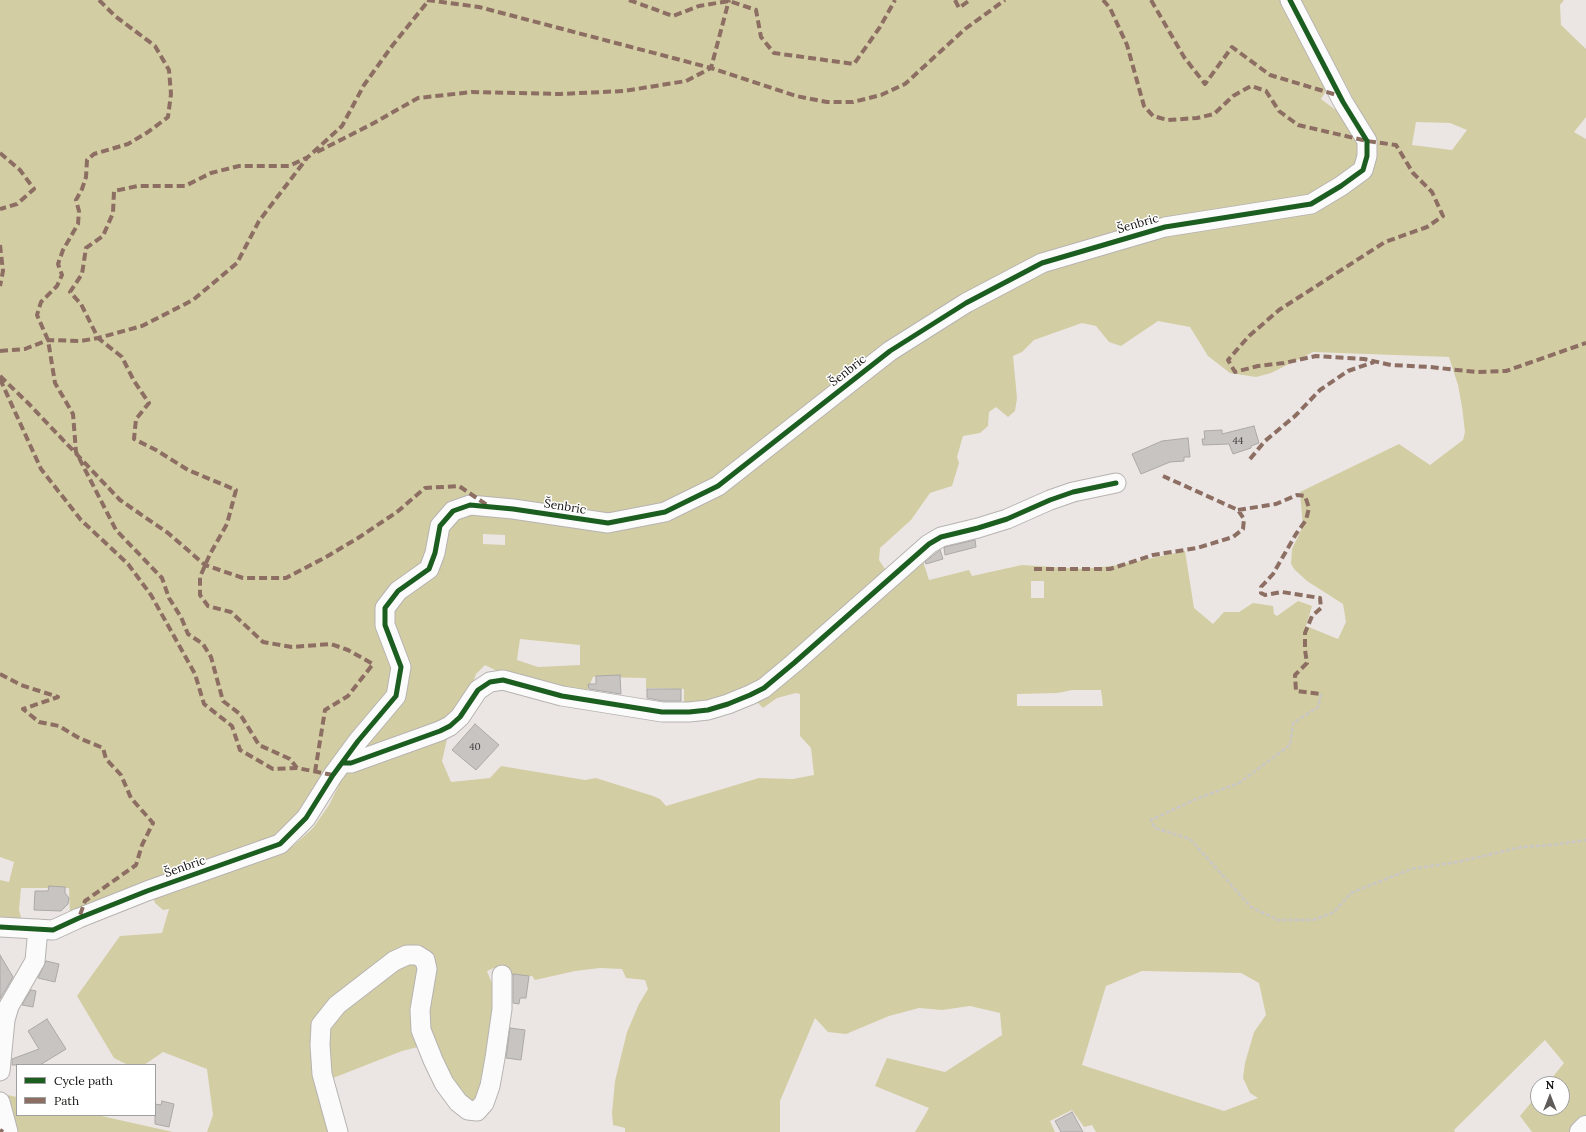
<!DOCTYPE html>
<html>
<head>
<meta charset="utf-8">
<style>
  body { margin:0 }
  #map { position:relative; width:1586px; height:1132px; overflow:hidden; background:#ebe6e4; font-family:Lora,serif }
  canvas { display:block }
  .legend { position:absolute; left:16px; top:1064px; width:140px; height:52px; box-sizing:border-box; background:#fff; border:1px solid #a09f9f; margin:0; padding:5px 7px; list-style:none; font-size:12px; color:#12100e }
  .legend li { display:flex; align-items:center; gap:8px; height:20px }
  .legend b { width:20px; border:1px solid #a09f9f }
  .north { position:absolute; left:1530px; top:1076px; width:40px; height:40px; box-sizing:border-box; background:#fff; border:1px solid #a09f9f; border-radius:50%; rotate:0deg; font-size:11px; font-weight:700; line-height:16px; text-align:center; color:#12100e }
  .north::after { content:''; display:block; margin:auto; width:14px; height:18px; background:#5e5b59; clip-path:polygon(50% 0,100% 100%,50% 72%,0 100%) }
</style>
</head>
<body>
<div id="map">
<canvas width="1586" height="1132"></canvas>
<ul class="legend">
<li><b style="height:5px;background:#1b5e20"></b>Cycle path</li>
<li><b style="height:5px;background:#8d6e63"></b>Path</li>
</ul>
<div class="north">N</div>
</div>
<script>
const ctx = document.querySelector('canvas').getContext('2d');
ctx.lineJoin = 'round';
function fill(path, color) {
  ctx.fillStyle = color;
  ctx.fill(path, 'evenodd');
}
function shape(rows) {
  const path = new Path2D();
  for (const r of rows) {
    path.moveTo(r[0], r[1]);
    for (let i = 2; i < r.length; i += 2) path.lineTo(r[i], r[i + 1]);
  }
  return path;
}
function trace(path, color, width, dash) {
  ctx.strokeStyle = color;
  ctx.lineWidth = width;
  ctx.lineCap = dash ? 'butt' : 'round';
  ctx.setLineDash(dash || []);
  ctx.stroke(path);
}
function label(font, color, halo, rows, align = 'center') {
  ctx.font = font + ' Lora,serif';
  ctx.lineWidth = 3;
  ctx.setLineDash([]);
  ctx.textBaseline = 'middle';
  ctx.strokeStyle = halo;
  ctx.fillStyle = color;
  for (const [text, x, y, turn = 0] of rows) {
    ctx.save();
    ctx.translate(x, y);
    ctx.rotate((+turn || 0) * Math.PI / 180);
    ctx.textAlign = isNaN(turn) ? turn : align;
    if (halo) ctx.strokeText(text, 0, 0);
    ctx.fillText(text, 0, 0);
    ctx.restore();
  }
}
const green = shape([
  [0,0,1282,0,1330,85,1321,99,1349,120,1375,142,1346,85,1298,0,1564,0,1560,5,1561,25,1586,49,1586,117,1574,132,1586,139,1586,1116,1570,1132,1532,1132,1520,1116,1538,1094,1538,1108,1562,1108,1562,1084,1547,1084,1564,1063,1545,1040,1454,1130,1455,1132,1096,1132,1092,1125,1084,1127,1072,1110,1050,1121,1055,1132,915,1132,929,1108,875,1086,887,1058,945,1072,1002,1035,1000,1013,970,1006,942,1010,919,1008,889,1016,846,1034,828,1032,815,1018,780,1101,780,1132,625,1132,625,1128,613,1125,612,1113,615,1081,627,1032,639,1004,648,989,645,980,626,978,622,969,600,968,575,971,535,980,532,976,509,976,501,965,487,971,495,991,492,1056,473,1106,461,1098,423,1025,425,950,326,1012,335,1132,207,1132,213,1115,207,1069,163,1052,144,1065,128,1065,114,1058,77,996,120,936,162,933,169,909,163,910,155,903,152,894,212,876,293,846,313,828,329,805,339,785,339,776,366,762,448,735,442,761,451,782,490,778,501,766,585,780,596,778,653,796,660,799,666,806,759,778,793,779,814,775,811,748,800,736,800,694,796,693,777,698,763,708,754,699,922,558,929,580,969,570,972,576,1022,565,1084,569,1119,565,1185,551,1194,608,1213,624,1224,612,1239,612,1253,603,1273,606,1274,614,1277,616,1298,601,1312,606,1306,626,1338,639,1346,622,1343,604,1307,581,1295,570,1291,564,1292,549,1303,526,1300,492,1399,444,1430,465,1463,440,1465,432,1462,407,1458,385,1449,357,1313,352,1271,373,1256,377,1230,373,1208,356,1190,327,1158,321,1121,346,1109,342,1096,326,1082,323,1034,340,1022,352,1013,356,1017,398,1015,411,1008,417,996,407,989,412,988,426,980,433,963,436,957,457,959,463,952,486,930,493,911,520,880,548,879,560,889,575,775,673,726,700,684,708,684,689,646,688,646,678,593,677,586,694,501,673,485,665,476,674,470,693,438,728,363,749,319,790,277,839,70,915,69,888,21,888,19,910,22,921,0,919,0,880,9,882,14,862,0,857],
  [1416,122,1450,123,1467,130,1452,150,1412,145],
  [483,534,505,535,505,545,483,544],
  [1031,581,1044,581,1044,598,1031,598],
  [520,639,580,645,580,665,538,667,517,660],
  [1072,690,1101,690,1103,706,1017,706,1017,694,1058,693],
  [1142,971,1241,973,1259,983,1266,1015,1254,1032,1245,1063,1243,1078,1250,1093,1258,1098,1224,1111,1082,1065,1106,986],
  [418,961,422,1046,402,1051,328,1080,326,1025,382,973],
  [7,1095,17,1097,17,1115,97,1115,173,1132,14,1132,8,1114]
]);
const building = shape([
  [1254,426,1259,443,1251,446,1251,448,1233,454,1229,444,1203,445,1202,439,1205,439,1204,431,1222,430,1222,434,1254,426],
  [1188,438,1190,457,1184,457,1184,461,1170,462,1141,474,1132,454,1162,441,1188,438],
  [975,540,976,547,945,555,944,548,945,547,975,540],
  [940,550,943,559,926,564,925,562,940,550],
  [620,675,621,694,589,689,588,684,596,684,596,676,620,675],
  [647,689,681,689,681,701,663,701,647,698,647,689],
  [475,724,499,745,476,770,452,750,475,724],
  [49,886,65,887,65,893,69,898,68,904,61,911,34,910,35,891,48,891,49,886],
  [0,955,13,977,0,999,0,955],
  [46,961,59,964,55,982,38,978,46,961],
  [513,974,529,976,526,998,520,998,519,1004,513,1003,513,974],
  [31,990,36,991,33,1007,22,1005,31,990],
  [47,1019,66,1049,40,1065,12,1065,12,1059,39,1049,28,1031,47,1019],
  [510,1028,525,1030,521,1060,506,1058,510,1028],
  [162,1101,174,1104,169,1127,155,1124,155,1104,161,1105,162,1101],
  [1072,1112,1083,1132,1061,1132,1055,1121,1072,1112]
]);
const path = shape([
  [1321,694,1318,707,1293,723,1290,745,1239,783,1196,799,1151,820,1155,828,1190,839,1251,907,1278,920,1314,920,1334,912,1351,893,1411,869,1457,862,1522,847,1552,845,1586,840]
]);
const minor = shape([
  [342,763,351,763,440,731,450,726,460,717,478,690,490,682,503,680,562,696,662,712,689,712,708,710,728,704,750,695,764,688,794,663,929,544,941,537,978,528,1007,519,1050,500,1073,492,1116,483],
  [0,927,53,930,79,918,147,891,280,844,306,818,333,775,358,741,396,696,401,667,385,625,385,608,398,591,429,569,435,553,440,526,453,511,470,505,513,509,608,523,665,512,718,486,890,351,966,303,1042,263,1165,227,1311,204,1341,186,1363,170,1367,156,1367,141,1343,102,1290,0],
  [0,1071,5,1020,9,1006,35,961,38,929],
  [0,1102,8,1132],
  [338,1132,322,1074,320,1045,321,1025,337,1005,394,961,407,955,417,955,425,960,427,969,420,1010,421,1030,433,1060,444,1083,458,1102,468,1110,477,1111,484,1103,490,1086,495,1058,502,1009,502,975]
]);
const major = shape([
  [1581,1132,1586,1127]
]);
const quiet = shape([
  [99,0,115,16,155,46,169,70,171,94,168,117,148,132,128,144,94,154,87,160,86,177,82,189,76,200,79,211,78,224,63,250,58,264,62,275,57,286,41,302,37,315,48,340,55,383,73,414,76,452,116,530,162,578,169,598,181,617,188,634,203,644,211,657,223,701,240,714,259,745,290,759,297,768],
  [427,0,479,7,711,68,796,96,827,102,853,102,881,95,905,84,965,29,1005,0],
  [629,0,673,16,699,6,729,1,756,10,761,37,774,53,854,64,880,27,895,0],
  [955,0,959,8,970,0],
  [1103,0,1110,8,1127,45,1144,106,1153,116,1168,120,1197,118,1214,114,1233,96,1251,86,1266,91,1279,111,1298,125,1367,141,1396,145,1413,173,1432,192,1443,216,1427,227,1385,242,1279,310,1249,336,1228,360,1235,372,1258,366,1284,363,1316,356,1364,359,1391,365,1430,367,1476,372,1506,371,1586,343],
  [1151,0,1184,57,1205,84,1232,47,1270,75,1340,96],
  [317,152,372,124,418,98,472,92,560,94,624,91,686,81,711,68,729,0],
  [0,153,20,170,34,189,17,204,0,209],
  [0,245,3,271,0,286],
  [0,351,25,349,48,340,81,341,98,338,142,326,193,300,237,263,259,221,307,158],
  [0,376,28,403,120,500,168,533,205,565,243,578,286,578,326,557,358,538,397,512,425,488,459,486,487,505],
  [0,379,41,469,81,520,128,564,151,595,195,674,204,704,232,726,240,750,273,769,297,768,333,775],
  [1250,459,1265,441,1295,416,1320,390,1348,371,1374,362],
  [1238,510,1276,504,1297,495,1305,496,1309,508,1306,520,1296,534,1273,574,1261,587,1261,593,1265,595,1282,592,1320,598,1321,608,1312,616,1305,633,1305,650,1307,663,1295,675,1296,691,1321,694],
  [1034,569,1110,569,1153,555,1197,548,1233,537,1243,529,1244,519,1238,510,1163,476],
  [0,674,21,685,58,697,23,709,39,722,59,726,79,738,103,748,106,759,121,775,131,798,153,823,142,845,136,865,85,901,79,918],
  [315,772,325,710,348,696,373,664,348,650,331,644,292,647,263,642,231,612,208,606,200,595,200,577,210,554,227,524,236,490,188,470,156,450,134,439,136,419,149,403,134,381,122,357,98,338,81,304,70,292,82,274,86,248,103,236,113,213,114,191,138,186,185,186,211,173,239,166,289,166,308,157,342,126,364,85,392,46,429,0],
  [0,1130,3,1132]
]);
const cycleway = shape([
  [342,763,351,763,440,731,450,726,460,717,478,690,490,682,503,680,562,696,662,712,689,712,708,710,728,704,750,695,764,688,794,663,929,544,941,537,978,528,1007,519,1050,500,1073,492,1116,483],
  [0,927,53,930,79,918,147,891,280,844,306,818,333,775,358,741,396,696,401,667,385,625,385,608,398,591,429,569,435,553,440,526,453,511,470,505,513,509,608,523,665,512,718,486,890,351,966,303,1042,263,1165,227,1311,204,1341,186,1363,170,1367,156,1367,141,1343,102,1290,0]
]);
const numberNames = [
  ["44",1238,441],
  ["40",475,747]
];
const streetNames = [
  ["Šenbric",1138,224,-16],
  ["Šenbric",848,371,-38],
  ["Šenbric",565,507,9],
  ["Šenbric",185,867,-19]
];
fill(green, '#d3cda4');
fill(building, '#c7c4c2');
trace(building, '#aca8a6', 1);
trace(minor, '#b6b3b1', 21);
trace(major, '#b6b3b1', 24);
trace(path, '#c9c7c6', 2.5, [4, 2]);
trace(minor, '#fcfbfb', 19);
trace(major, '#fcfbfb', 22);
trace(quiet, '#8d6e63', 4, [8, 4]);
trace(cycleway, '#1b5e20', 5);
label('10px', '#3f3d3b', null, numberNames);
label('12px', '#12100e', '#fff', streetNames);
</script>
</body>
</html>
